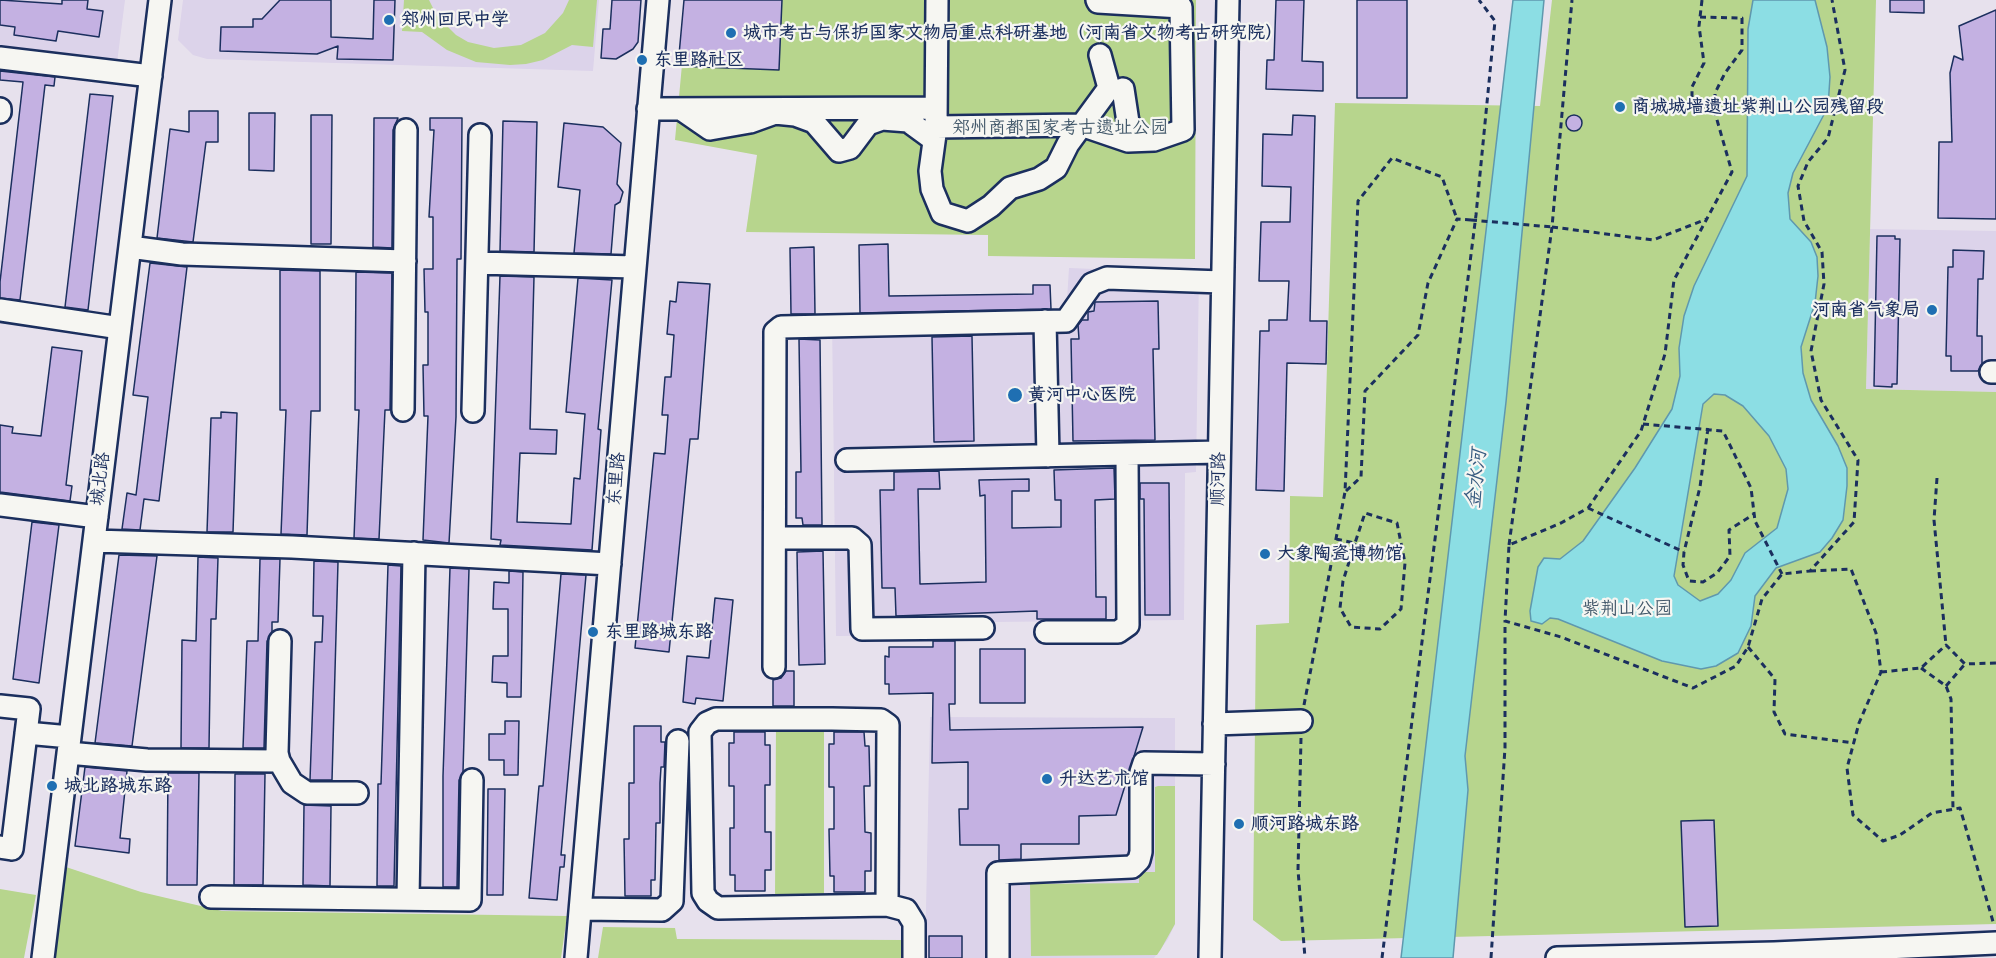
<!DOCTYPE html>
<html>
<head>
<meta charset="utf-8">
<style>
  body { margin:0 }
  canvas { display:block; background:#e7e1ed }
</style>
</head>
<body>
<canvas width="1996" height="958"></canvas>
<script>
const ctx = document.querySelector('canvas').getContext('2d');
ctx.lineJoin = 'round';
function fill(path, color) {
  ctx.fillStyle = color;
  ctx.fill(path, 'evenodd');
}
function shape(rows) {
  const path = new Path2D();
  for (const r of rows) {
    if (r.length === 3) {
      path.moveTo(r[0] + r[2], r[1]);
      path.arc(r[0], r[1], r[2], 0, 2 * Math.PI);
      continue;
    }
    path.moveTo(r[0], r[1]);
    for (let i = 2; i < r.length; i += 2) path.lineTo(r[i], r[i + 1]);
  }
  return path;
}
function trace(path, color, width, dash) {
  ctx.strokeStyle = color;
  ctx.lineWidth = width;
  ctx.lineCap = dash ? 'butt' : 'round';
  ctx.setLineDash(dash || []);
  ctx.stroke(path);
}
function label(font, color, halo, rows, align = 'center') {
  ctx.font = font + ' Itim,"LXGW WenKai TC",sans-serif';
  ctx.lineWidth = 4.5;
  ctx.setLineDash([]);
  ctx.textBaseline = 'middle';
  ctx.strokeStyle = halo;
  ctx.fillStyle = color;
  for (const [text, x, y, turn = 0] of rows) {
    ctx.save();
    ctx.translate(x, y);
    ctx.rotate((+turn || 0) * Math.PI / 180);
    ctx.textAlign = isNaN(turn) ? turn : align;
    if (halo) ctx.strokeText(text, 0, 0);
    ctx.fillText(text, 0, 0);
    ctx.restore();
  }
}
const built = shape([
  [0,0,125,0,117,63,0,48],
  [183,0,599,0,593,71,207,59,193,55,178,40],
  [1870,229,1996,231,1996,392,1866,389],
  [1069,268,1199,273,1196,472,1185,473,1184,620,993,622,992,635,836,636,832,319,1066,316],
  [930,717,1175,718,1175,924,1168,939,1154,958,925,958]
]);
const green = shape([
  [404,0,429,0,437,16,456,35,468,42,494,48,521,45,545,33,563,13,569,0,597,0,593,47,572,45,543,60,526,64,510,65,476,62,447,50,422,32,402,31],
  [688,0,1196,0,1195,259,988,256,988,235,746,232,757,155,675,140],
  [1552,0,1876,0,1866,389,1996,392,1996,924,1281,941,1253,920,1256,625,1289,623,1290,496,1323,497,1335,103,1540,106],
  [776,723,824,723,824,897,775,897],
  [1158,786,1175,786,1175,924,1161,949,1157,955,1031,956,1030,884,1139,883,1139,876,1143,872,1155,872,1155,787],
  [66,867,141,892,222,911,567,916,561,958,54,958],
  [0,889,36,895,24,958,0,958],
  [603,927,675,928,677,939,905,940,904,958,598,958]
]);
const water = shape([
  [1513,0,1544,0,1506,402,1465,756,1468,790,1453,958,1401,958,1513,0],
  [1753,0,1815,0,1827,47,1830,77,1828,107,1793,173,1788,193,1790,219,1811,242,1817,257,1818,276,1815,303,1801,347,1803,373,1811,400,1838,446,1847,468,1847,486,1843,520,1832,538,1820,552,1776,568,1755,596,1751,626,1738,653,1716,666,1701,669,1662,661,1558,619,1550,618,1542,624,1531,621,1530,611,1538,567,1544,558,1560,559,1583,541,1635,468,1672,409,1680,376,1679,348,1684,316,1694,286,1747,176,1748,29,1753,0],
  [1714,394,1725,395,1743,406,1769,436,1786,469,1788,489,1777,528,1745,553,1731,580,1718,594,1700,601,1678,585,1674,576,1703,404,1714,394]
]);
const building = shape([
  [0,0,62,4,62,0,88,0,87,9,103,11,99,37,58,31,56,41,14,35,15,27,0,25,0,0],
  [280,0,331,0,331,37,373,39,374,0,395,0,393,60,337,59,338,46,317,54,220,51,221,27,253,27,253,19,262,19,280,0],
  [612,0,641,0,638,42,633,49,616,59,601,58,603,29,610,29,612,0],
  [684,0,782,0,779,70,678,66,684,0],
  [1276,0,1304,0,1302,61,1323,62,1323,91,1266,89,1267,60,1274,60,1276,0],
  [1357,0,1407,0,1407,98,1357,98,1357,0],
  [1890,0,1924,0,1924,13,1890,12,1890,0],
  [1996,10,1996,219,1938,218,1939,142,1952,142,1950,73,1954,56,1963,60,1959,26,1996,10],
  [0,71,55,77,54,86,45,85,20,300,0,298,0,282,23,82,0,80,0,71],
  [90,94,113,96,88,310,65,307,90,94],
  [189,111,218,111,218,142,206,142,193,242,157,238,170,129,189,132,189,111],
  [249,113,275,113,274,171,249,170,249,113],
  [1574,123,8],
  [311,115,332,115,331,244,311,244,311,115],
  [1293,115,1315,116,1310,321,1327,321,1326,364,1287,363,1284,491,1256,490,1260,331,1269,331,1269,320,1287,320,1289,281,1259,281,1261,222,1290,222,1291,187,1262,186,1263,134,1292,135,1293,115],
  [374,118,398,118,393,130,392,248,373,247,374,118],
  [430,118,462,118,461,259,457,259,456,417,449,543,423,540,428,416,424,416,423,365,428,365,428,312,425,312,424,269,433,269,433,217,429,217,434,130,430,130,430,118],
  [503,121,537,122,534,252,500,251,503,121],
  [564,123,603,127,621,143,617,184,623,192,620,202,615,205,611,254,574,253,580,190,558,187,564,123],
  [1877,236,1895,236,1895,239,1900,239,1897,384,1892,384,1892,387,1874,386,1877,236],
  [888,244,889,296,1033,294,1033,285,1050,285,1051,309,860,313,859,245,888,244],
  [814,247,815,314,791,314,790,248,814,247],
  [1953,250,1984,251,1983,279,1978,279,1977,336,1982,336,1982,364,1978,371,1951,371,1951,356,1946,356,1948,267,1953,267,1953,250],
  [150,263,187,267,159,501,144,499,140,530,122,529,127,493,136,495,148,397,133,395,150,263],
  [280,270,320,271,320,411,311,411,307,535,281,534,286,410,280,410,280,270],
  [356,272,392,273,390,410,385,410,379,539,354,538,359,410,355,410,356,272],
  [500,276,534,277,530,429,557,430,556,454,520,453,517,522,571,524,574,478,580,479,585,414,566,412,578,278,612,280,598,429,601,430,592,550,500,545,501,540,491,539,500,276],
  [678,282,710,284,698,439,690,439,669,652,635,648,654,453,665,454,668,415,662,415,665,377,671,377,674,335,667,334,670,301,676,302,678,282],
  [1158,301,1159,349,1153,349,1155,440,1073,441,1071,339,1079,339,1078,325,1082,320,1088,320,1088,312,1094,311,1095,302,1158,301],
  [972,336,974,441,934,442,932,337,972,336],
  [799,339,820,340,822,525,803,525,802,518,796,518,796,472,801,472,799,339],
  [52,347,82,351,66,485,72,486,70,501,0,492,0,425,13,427,12,433,41,436,52,347],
  [221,412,237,413,233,532,207,532,211,418,221,418,221,412],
  [1114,468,1115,499,1095,500,1096,597,1106,597,1106,619,1037,619,1037,611,896,616,895,588,882,588,880,490,894,490,894,472,939,471,940,489,918,489,920,584,986,582,985,495,980,496,979,480,1029,479,1029,491,1012,491,1012,528,1061,527,1061,500,1055,500,1054,470,1114,468],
  [1140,483,1169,483,1170,615,1145,615,1144,499,1140,499,1140,483],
  [32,522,59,525,39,683,13,679,32,522],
  [823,551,825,664,799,665,797,552,823,551],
  [119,555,157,556,132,746,95,743,119,555],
  [198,557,218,558,216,619,211,619,209,748,181,748,182,640,196,641,198,557],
  [260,559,280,559,278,622,272,622,272,632,267,641,264,748,243,748,247,641,258,641,260,559],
  [314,561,338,562,332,780,310,780,315,642,322,642,323,616,313,616,314,561],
  [388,565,401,566,394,886,377,886,378,784,381,784,388,565],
  [450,568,469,569,463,772,459,780,457,887,443,887,443,776,450,568],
  [509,571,523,572,521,697,507,697,507,683,492,682,493,656,508,656,508,609,493,609,494,582,509,583,509,571],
  [561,574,586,575,561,855,565,855,564,867,560,867,557,900,529,898,539,786,543,786,561,574],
  [715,598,733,600,723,701,696,698,695,704,683,702,687,656,709,658,715,598],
  [933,641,955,641,955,704,949,704,950,730,1143,727,1116,815,1079,816,1079,844,1021,844,1021,859,999,860,999,845,960,845,959,809,968,809,968,762,932,763,933,693,889,694,889,684,885,684,885,656,889,657,889,647,933,647,933,641],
  [980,649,1025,649,1025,703,980,703,980,649],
  [786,671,794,671,794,706,773,706,773,680,781,678,786,671],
  [505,721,519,721,518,775,504,775,504,760,489,760,489,734,505,734,505,721],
  [634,726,661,726,661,742,665,742,664,767,661,767,660,783,660,823,656,823,655,880,651,880,651,896,625,896,624,839,629,839,629,783,634,783,634,726],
  [734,732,765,732,765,745,770,745,770,785,765,785,765,832,771,832,771,870,765,870,765,891,735,891,735,875,730,875,730,828,734,828,734,786,729,786,729,743,734,743,734,732],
  [834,732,864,732,865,746,869,746,870,786,864,786,865,832,871,833,871,871,865,871,865,892,834,892,834,876,830,876,829,829,834,829,834,787,829,787,829,744,834,744,834,732],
  [85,767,127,771,120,838,130,839,129,853,75,846,85,767],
  [168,773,199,773,197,885,167,885,168,773],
  [235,774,265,774,263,885,234,885,235,774],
  [488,789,505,789,503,895,487,895,488,789],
  [304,805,331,806,330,886,303,885,304,805],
  [1714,820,1718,926,1685,927,1681,821,1714,820],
  [929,936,962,936,962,958,929,958,929,936]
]);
const path = shape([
  [1702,0,1699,26,1704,63,1692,87,1692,99,1715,113,1732,172,1674,280,1665,354,1641,431,1588,508,1561,523,1509,545,1505,621,1561,637,1693,688,1736,666,1748,647,1762,599,1782,574,1810,571,1854,522,1858,460,1821,400,1811,351,1824,284,1822,252,1804,221,1798,186,1808,162,1828,138,1845,70,1832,0],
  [1700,17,1742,18,1742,50,1725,73,1715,93,1715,112],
  [1552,227,1653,240,1707,219],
  [1643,424,1723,431,1751,488,1755,521,1782,574],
  [1708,428,1700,487,1684,552,1683,565,1689,581,1703,582,1717,573,1730,556,1729,530,1754,514],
  [1937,478,1934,520,1946,645],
  [1346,491,1361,477,1365,391,1418,335,1428,283,1457,219,1471,220],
  [1588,508,1684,552],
  [1336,539,1355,543,1365,513,1397,523,1405,563,1401,609,1380,629,1351,627,1340,608,1343,581,1355,543],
  [1509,545,1552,227,1572,0],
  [1810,571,1851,569,1876,633,1881,672,1859,723,1847,768,1853,815,1883,841,1900,835,1932,813,1960,808,1994,925],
  [1748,647,1775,679,1774,712,1785,734,1854,743],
  [1921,668,1946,686,1951,699,1953,810],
  [1881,672,1921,668,1946,645,1965,664,1996,663],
  [1946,686,1965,664],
  [1304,705,1345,492,1358,201,1392,158,1442,177,1457,219],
  [1301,738,1298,870,1305,958],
  [1382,958,1476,215,1495,21,1479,0],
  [1491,958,1505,748,1505,621]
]);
const minor = shape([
  [937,0,936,127,930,171,932,189,942,213,968,221,991,206,1010,188,1039,179,1056,168,1068,144,1109,88,1100,55],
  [0,58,151,76],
  [1123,89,1128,122,1140,140],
  [648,109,936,108],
  [681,109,710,129,750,122,775,113,795,115,814,122,839,151,850,148,868,124,882,119,908,121,934,140],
  [0,112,0,109],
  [936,127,1081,125,1128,141,1154,140,1183,130,1181,7,1098,2,1097,0],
  [130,247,182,254,405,261],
  [477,263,635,267],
  [0,310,120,328],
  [1045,321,1048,456],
  [1991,372,1996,372],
  [403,410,406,130],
  [473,411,480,135],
  [847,460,1219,452],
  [0,505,97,517],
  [775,538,852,538,860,545,862,629,983,628],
  [94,541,292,547,610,564],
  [1046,632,1118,632,1128,625,1127,454],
  [280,641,277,753,279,761,292,783,307,793,357,793],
  [774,667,775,332,781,327,1066,321,1092,284,1107,278,1222,282],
  [0,706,29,709,12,849,0,847],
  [1214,724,1301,721],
  [26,733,70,737],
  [68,753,147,760,279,761],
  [211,897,470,900,472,780],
  [408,899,414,553],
  [887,905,888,725,881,720,832,719,716,719,707,723,700,732,703,893,708,901,718,908,887,905,906,910,914,923,914,958],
  [581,909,662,910,672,901,678,741],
  [43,958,160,0],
  [576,958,658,0],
  [998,958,998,873,1132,867,1139,860,1141,852,1141,772,1144,763,1214,764],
  [1210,958,1228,0],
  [1557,958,1774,953,1996,943]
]);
const pathBridge = shape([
  [1471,220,1552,227]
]);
const markers = [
  [389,20,6,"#1f6fb2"],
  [731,33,6,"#1f6fb2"],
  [642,60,6,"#1f6fb2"],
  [1620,107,6,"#1f6fb2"],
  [1932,310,6,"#1f6fb2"],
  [1015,395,8,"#1f6fb2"],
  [1265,554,6,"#1f6fb2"],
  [593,632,6,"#1f6fb2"],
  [1047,779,6,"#1f6fb2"],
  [52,786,6,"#1f6fb2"],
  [1239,824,6,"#1f6fb2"]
];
const poiNames = [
  ["郑州回民中学",401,20],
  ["城市考古与保护国家文物局重点科研基地（河南省文物考古研究院）",743,33],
  ["东里路社区",654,60],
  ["商城城墙遗址紫荆山公园残留段",1632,107],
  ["河南省气象局",1920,310,"right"],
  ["黄河中心医院",1028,395],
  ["大象陶瓷博物馆",1277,554],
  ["东里路城东路",605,632],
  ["升达艺术馆",1059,779],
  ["城北路城东路",64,786],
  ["顺河路城东路",1251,824]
];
const parkNames = [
  ["郑州商都国家考古遗址公园",1060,128],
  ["紫荆山公园",1627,609]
];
const streetNames = [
  ["城北路",101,479,-83],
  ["东里路",617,479,-85],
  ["顺河路",1219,479,-89]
];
const waterNames = [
  ["金水河",1477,479,-84]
];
fill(built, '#dcd3ea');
fill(green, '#b7d58d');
fill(water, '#8cdee4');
trace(water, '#5f98ae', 1.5);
fill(building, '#c4b1e2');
trace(building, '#1b2f5e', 1.5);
trace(minor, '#1b2f5e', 26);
trace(path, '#1b2f5e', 3, [6, 4.5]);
trace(minor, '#f6f6f2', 21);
trace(pathBridge, '#1b2f5e', 3, [6, 4.5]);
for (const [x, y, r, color] of markers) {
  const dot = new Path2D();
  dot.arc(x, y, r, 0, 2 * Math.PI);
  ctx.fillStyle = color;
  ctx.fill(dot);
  trace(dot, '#f6f6f2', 2);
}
label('bold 18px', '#1b2f5e', '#f6f6f2', poiNames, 'left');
label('18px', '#42586a', '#f6f6f2', parkNames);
label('18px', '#1b2f5e', '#f6f6f2', streetNames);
label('italic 20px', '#375b80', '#f6f6f2', waterNames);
</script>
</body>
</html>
